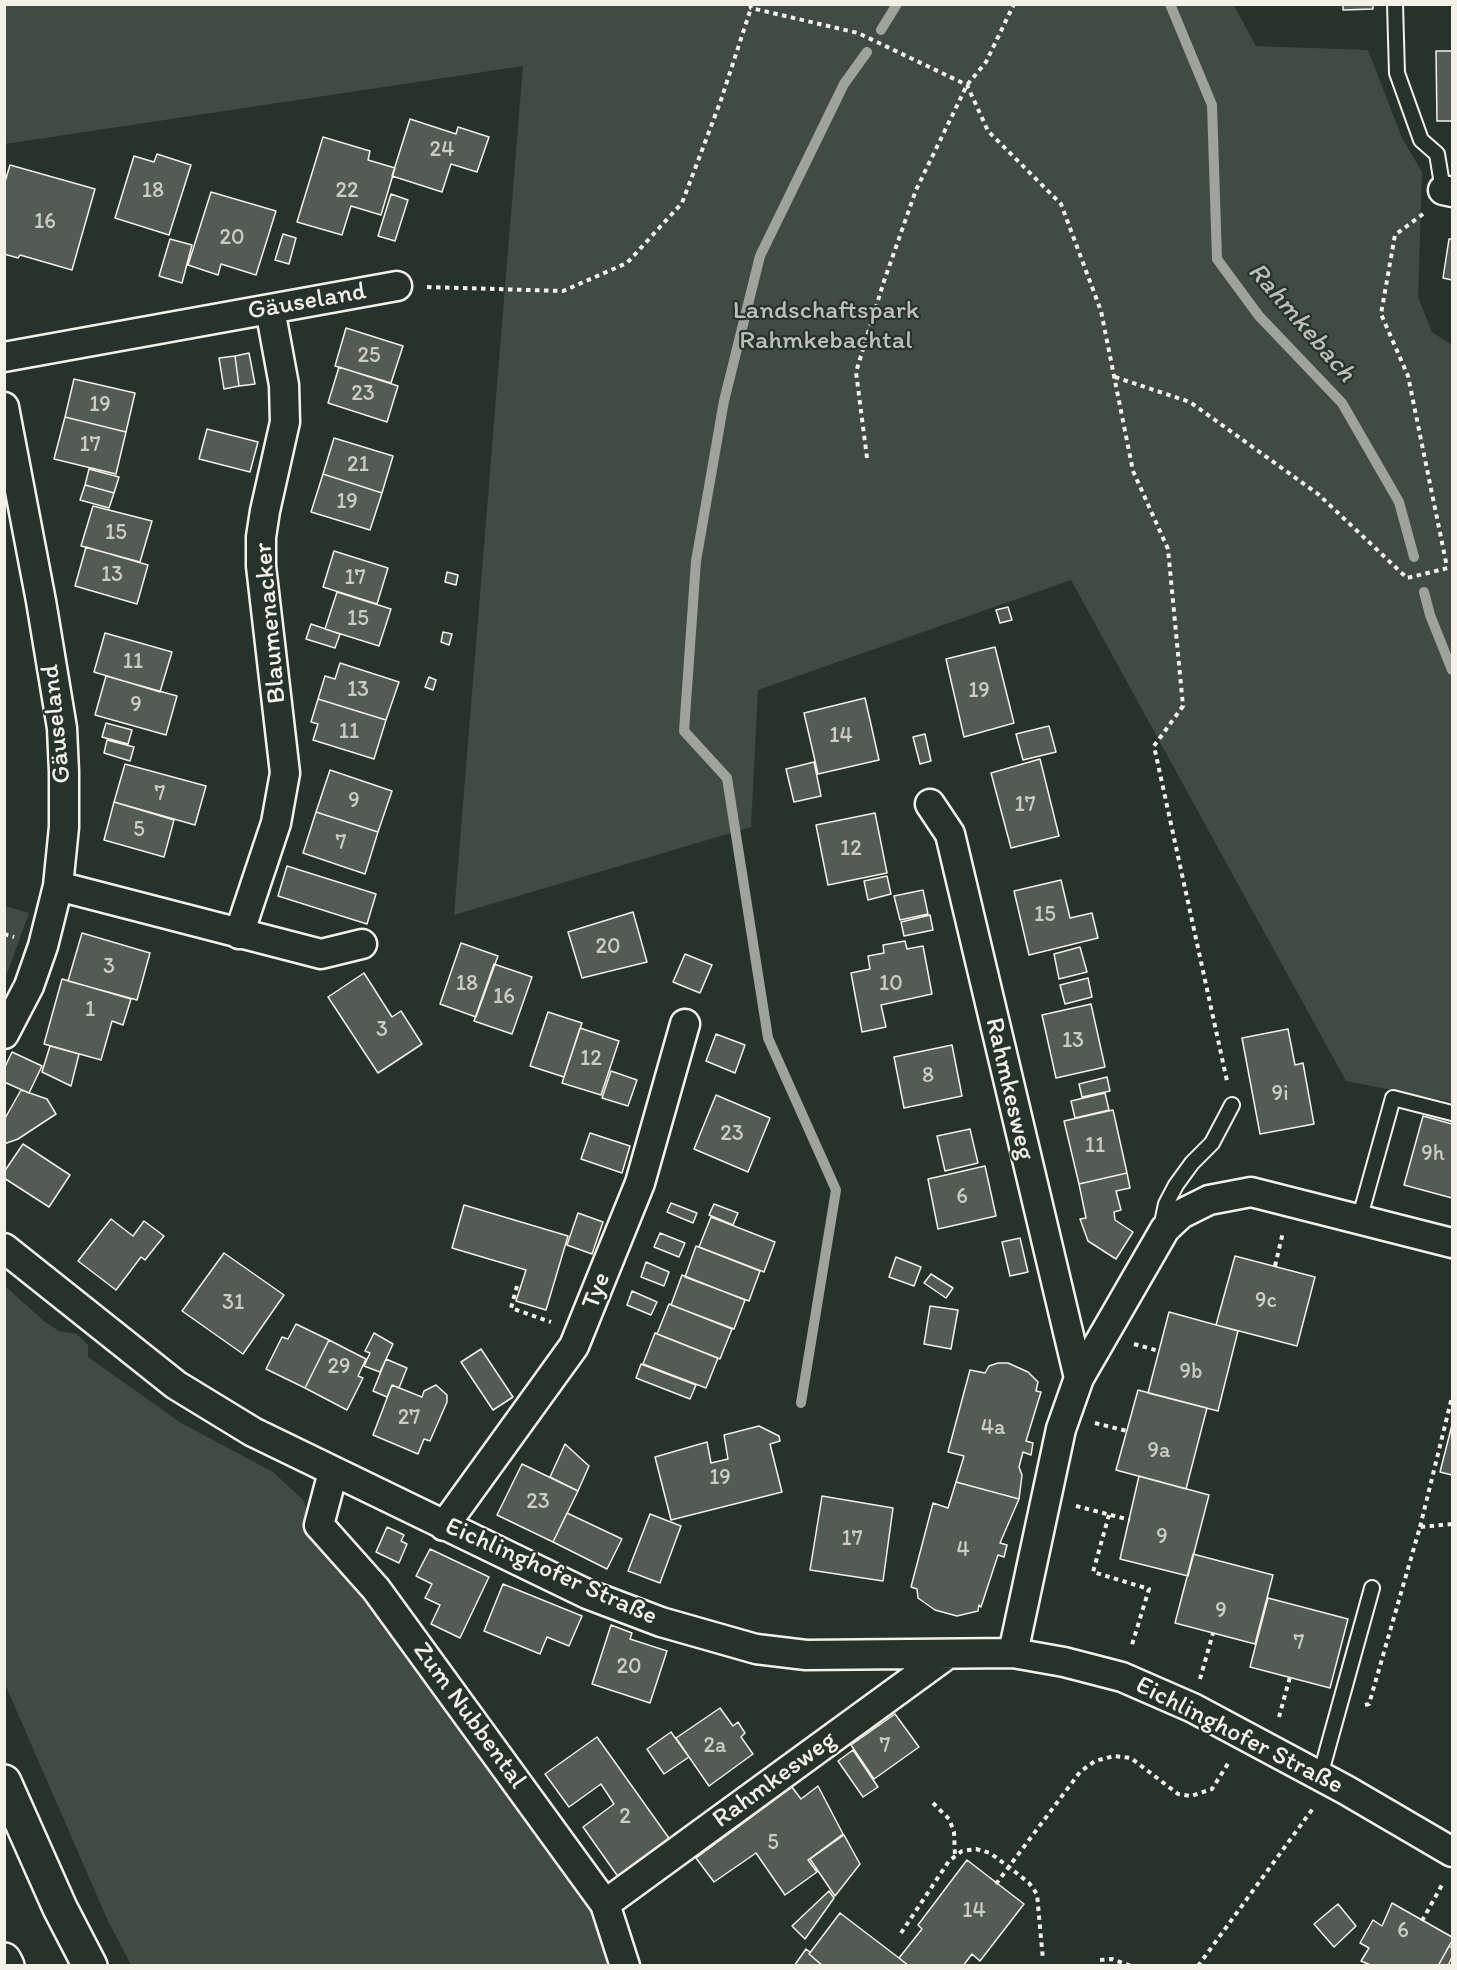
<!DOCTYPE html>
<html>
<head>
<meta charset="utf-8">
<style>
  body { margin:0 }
  #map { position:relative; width:1457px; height:1970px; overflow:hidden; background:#26332d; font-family:Itim,sans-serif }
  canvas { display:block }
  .frame { position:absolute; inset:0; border:6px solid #f4f1e8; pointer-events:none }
</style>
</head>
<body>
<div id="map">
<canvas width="1457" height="1970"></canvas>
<div class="frame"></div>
</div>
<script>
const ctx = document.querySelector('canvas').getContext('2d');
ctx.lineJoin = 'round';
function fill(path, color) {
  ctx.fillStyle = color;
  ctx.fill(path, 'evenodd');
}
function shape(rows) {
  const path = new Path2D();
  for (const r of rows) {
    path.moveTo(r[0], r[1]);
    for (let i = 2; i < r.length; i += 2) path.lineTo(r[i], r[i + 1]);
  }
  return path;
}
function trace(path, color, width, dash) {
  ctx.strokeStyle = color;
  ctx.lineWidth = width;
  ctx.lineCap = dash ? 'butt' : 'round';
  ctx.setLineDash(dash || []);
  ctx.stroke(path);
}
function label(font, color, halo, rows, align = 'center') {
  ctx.font = font + ' Itim,sans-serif';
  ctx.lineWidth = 4.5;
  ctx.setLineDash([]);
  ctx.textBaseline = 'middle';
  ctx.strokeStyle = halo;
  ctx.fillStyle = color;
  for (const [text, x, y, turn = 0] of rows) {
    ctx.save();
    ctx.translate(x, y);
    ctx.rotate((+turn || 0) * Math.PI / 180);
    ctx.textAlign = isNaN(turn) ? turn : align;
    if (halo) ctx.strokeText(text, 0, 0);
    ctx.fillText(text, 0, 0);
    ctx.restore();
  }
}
const green = shape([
  [1233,4,1256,46,1368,50,1402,138,1422,172,1418,297,1432,332,1452,345,1452,1102,1346,1081,1071,580,758,690,751,827,454,915,523,66,5,144,5,5],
  [5,906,29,913,5,979,4,906],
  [4,1285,45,1322,59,1331,77,1334,88,1345,88,1357,181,1423,273,1472,303,1500,315,1529,601,1918,612,1965,131,1965,108,1921,5,1684]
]);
const stream = shape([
  [1170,4,1212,105,1217,259,1259,316,1342,403,1399,502,1414,557],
  [881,30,897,4],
  [1424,592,1430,615,1452,670],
  [801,1403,836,1190,768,1038,727,778,684,731,696,561,724,401,760,256,844,84,867,52]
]);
const building = shape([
  [1343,4,1373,4,1373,9,1343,10,1343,4],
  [1436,51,1452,51,1452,121,1437,121,1436,51],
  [410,119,456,134,458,127,489,137,477,172,451,164,442,192,392,176,410,119],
  [323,137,370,151,368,160,395,168,381,215,351,206,342,235,297,222,323,137],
  [157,154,191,165,169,235,115,218,134,156,154,162,157,154],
  [10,165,95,189,72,270,20,255,18,258,4,254,4,185,10,165],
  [211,192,276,211,256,275,221,264,218,275,188,265,211,192],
  [391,194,408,200,395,241,378,236,391,194],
  [283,234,296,238,289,264,275,260,283,234],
  [170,239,192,245,182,283,159,276,170,239],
  [1449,239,1452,239,1452,280,1443,278,1449,239],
  [346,328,403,346,391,383,335,366,346,328],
  [249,353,255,384,239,386,235,356,249,353],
  [235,356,239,386,224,389,219,358,235,356],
  [339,367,398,386,387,422,328,403,339,367],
  [74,379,135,393,126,432,65,417,74,379],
  [65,417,126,432,116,474,54,459,65,417],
  [207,429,258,442,250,472,199,459,207,429],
  [334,438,393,456,382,493,323,474,334,438],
  [89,469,119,477,114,493,85,485,89,469],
  [323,474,382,493,370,530,311,512,323,474],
  [85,485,114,493,109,508,80,500,85,485],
  [93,506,152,521,140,562,81,546,93,506],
  [86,547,148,565,137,604,75,586,86,547],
  [334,551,388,568,377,604,323,587,334,551],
  [447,572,458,575,456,585,445,582,447,572],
  [337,592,391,609,379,646,325,629,337,592],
  [1008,607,1012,620,1000,623,996,610,1008,607],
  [311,624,340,634,335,648,306,639,311,624],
  [443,632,452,634,449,645,441,642,443,632],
  [105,633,172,652,160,692,94,672,105,633],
  [995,647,1014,723,964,737,946,659,995,647],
  [340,663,399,682,386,720,318,699,325,676,335,679,340,663],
  [106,676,177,696,166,735,95,715,106,676],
  [429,677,436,680,433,690,425,687,429,677],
  [865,698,879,760,818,774,804,713,865,698],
  [318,699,386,720,374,759,313,740,318,724,311,722,318,699],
  [106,723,132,730,128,744,102,737,106,723],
  [1049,726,1056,752,1023,760,1016,734,1049,726],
  [925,734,931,761,920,764,913,737,925,734],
  [107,740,134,747,130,761,104,753,107,740],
  [1040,759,1059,836,1011,848,991,773,1040,759],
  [814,762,821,796,794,802,786,769,814,762],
  [125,764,206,786,195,825,114,802,125,764],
  [330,770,392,791,378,832,316,812,330,770],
  [114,802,174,820,164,857,104,840,114,802],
  [316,812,378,832,365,874,303,853,316,812],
  [875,813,887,873,828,885,816,825,875,813],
  [287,866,376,894,367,924,278,896,287,866],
  [887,876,891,894,868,900,864,881,887,876],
  [1061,880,1070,918,1092,913,1098,938,1029,955,1014,891,1061,880],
  [923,890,928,914,900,920,894,896,923,890],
  [633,912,647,962,582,978,568,932,633,912],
  [930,915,933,930,904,936,901,922,930,915],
  [82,933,150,953,137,1000,68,981,82,933],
  [905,941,907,949,923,946,932,994,881,1005,886,1027,862,1032,851,973,870,969,868,956,884,953,883,945,905,941],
  [461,943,498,956,476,1017,440,1004,461,943],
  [1080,947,1087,972,1059,979,1054,954,1080,947],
  [685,954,712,965,700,993,673,982,685,954],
  [494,964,532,977,512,1034,474,1021,494,964],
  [364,973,392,1017,401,1011,422,1044,378,1073,328,997,364,973],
  [1088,978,1092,997,1065,1004,1060,985,1088,978],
  [62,979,131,999,123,1025,112,1021,101,1060,44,1044,62,979],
  [1091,1004,1105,1067,1056,1078,1042,1015,1091,1004],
  [548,1012,582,1023,564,1077,530,1066,548,1012],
  [580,1028,619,1041,601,1095,562,1083,580,1028],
  [1288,1029,1295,1065,1303,1063,1314,1124,1260,1134,1242,1038,1288,1029],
  [716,1034,745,1045,735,1073,706,1061,716,1034],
  [952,1045,962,1096,904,1108,894,1057,952,1045],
  [50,1046,79,1054,71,1086,42,1072,50,1046],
  [12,1052,42,1066,29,1093,4,1082,4,1069,12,1052],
  [611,1071,637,1080,628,1106,602,1098,611,1071],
  [1107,1077,1110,1091,1082,1097,1079,1084,1107,1077],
  [21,1090,47,1099,56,1114,18,1139,4,1144,4,1120,21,1090],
  [1105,1093,1109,1110,1075,1118,1071,1101,1105,1093],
  [716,1095,770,1118,748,1172,694,1149,716,1095],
  [1113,1110,1127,1173,1079,1184,1064,1121,1113,1110],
  [1423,1116,1452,1124,1452,1198,1404,1185,1423,1116],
  [970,1129,978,1163,945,1171,937,1136,970,1129],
  [590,1133,630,1146,622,1173,581,1159,590,1133],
  [23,1144,70,1175,49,1207,4,1178,4,1172,23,1144],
  [985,1166,996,1216,938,1229,928,1179,985,1166],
  [1127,1173,1130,1188,1116,1191,1121,1210,1114,1212,1115,1220,1133,1232,1116,1259,1088,1241,1080,1219,1086,1218,1079,1184,1127,1173],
  [671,1203,697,1213,693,1223,667,1212,671,1203],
  [714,1204,738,1213,733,1225,709,1215,714,1204],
  [464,1205,568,1236,546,1310,516,1301,526,1270,452,1248,464,1205],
  [578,1213,603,1222,592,1254,567,1245,578,1213],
  [711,1217,775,1242,764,1272,699,1247,711,1217],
  [111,1219,133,1236,144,1221,164,1236,145,1260,141,1257,116,1290,78,1261,111,1219],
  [660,1233,685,1243,679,1257,654,1247,660,1233],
  [1020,1238,1028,1272,1010,1276,1002,1242,1020,1238],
  [696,1246,760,1271,749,1301,685,1277,696,1246],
  [224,1253,284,1295,243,1354,182,1311,224,1253],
  [1235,1256,1315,1277,1297,1346,1216,1325,1235,1256],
  [896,1257,921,1267,914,1286,889,1277,896,1257],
  [646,1262,669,1272,664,1286,641,1277,646,1262],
  [931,1274,953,1288,946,1298,924,1283,931,1274],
  [682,1275,745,1300,734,1329,671,1305,682,1275],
  [632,1291,657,1302,651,1315,627,1305,632,1291],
  [669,1304,732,1329,720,1359,657,1334,669,1304],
  [930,1306,958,1310,951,1349,924,1344,930,1306],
  [1169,1312,1238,1331,1218,1411,1148,1393,1169,1312],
  [296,1324,329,1340,305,1388,266,1369,282,1337,288,1339,296,1324],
  [374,1333,393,1344,380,1372,364,1366,370,1353,365,1351,374,1333],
  [655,1333,718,1358,706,1388,643,1364,655,1333],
  [329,1340,366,1359,358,1376,363,1378,347,1410,305,1388,329,1340],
  [481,1349,513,1397,493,1410,461,1362,481,1349],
  [386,1359,407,1368,399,1388,392,1385,387,1397,373,1391,386,1359],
  [998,1363,1008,1363,1028,1372,1038,1382,1036,1391,1041,1392,1026,1441,1033,1443,1031,1455,1023,1452,1019,1467,1022,1475,1019,1499,956,1482,964,1456,948,1452,970,1370,985,1373,989,1366,998,1363],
  [641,1364,696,1385,690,1399,636,1378,641,1364],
  [392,1385,422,1397,424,1391,436,1385,447,1395,447,1402,430,1441,424,1439,418,1454,373,1435,392,1385],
  [1138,1390,1207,1408,1186,1489,1116,1470,1138,1390],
  [1452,1425,1452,1475,1440,1472,1452,1425],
  [759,1426,779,1436,780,1441,770,1444,782,1492,671,1520,655,1457,707,1442,711,1463,728,1459,724,1435,759,1426],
  [565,1444,589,1466,578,1491,550,1477,565,1444],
  [522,1464,578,1491,553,1542,497,1515,522,1464],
  [1139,1476,1209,1495,1188,1576,1120,1559,1139,1476],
  [956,1482,1019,1499,1000,1543,1007,1545,1004,1557,998,1555,981,1607,979,1605,978,1611,957,1616,935,1610,918,1598,917,1589,911,1587,933,1503,948,1508,956,1482],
  [822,1496,893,1508,883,1581,810,1570,822,1496],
  [567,1513,622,1539,607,1569,553,1542,567,1513],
  [650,1514,681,1526,660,1583,628,1571,650,1514],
  [387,1527,404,1535,401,1541,407,1544,399,1563,376,1552,387,1527],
  [430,1549,489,1577,460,1638,431,1624,440,1605,425,1598,432,1584,416,1576,430,1549],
  [1193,1554,1273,1575,1255,1644,1175,1623,1193,1554],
  [503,1584,582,1616,569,1646,547,1637,540,1654,484,1631,503,1584],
  [1268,1598,1348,1619,1330,1688,1250,1667,1268,1598],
  [611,1625,632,1633,630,1639,667,1651,650,1703,592,1684,611,1625],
  [720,1708,733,1726,738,1722,745,1733,741,1737,753,1754,709,1786,676,1738,720,1708],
  [895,1714,919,1747,874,1779,851,1745,895,1714],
  [671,1732,689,1757,664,1774,647,1749,671,1732],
  [597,1737,671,1841,619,1878,583,1827,614,1804,601,1784,569,1807,545,1774,597,1737],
  [853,1750,878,1787,863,1797,838,1761,853,1750],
  [818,1786,843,1834,808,1860,817,1872,785,1895,756,1853,714,1882,696,1858,792,1787,801,1799,818,1786],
  [844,1835,860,1864,835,1896,810,1859,844,1835],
  [967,1860,1024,1904,980,1961,972,1954,963,1966,909,1966,899,1958,922,1929,918,1925,924,1917,967,1860],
  [829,1891,834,1898,805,1939,792,1926,829,1891],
  [1392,1903,1452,1937,1452,1941,1438,1966,1373,1966,1361,1961,1369,1948,1360,1943,1373,1920,1382,1926,1392,1903],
  [1338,1904,1356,1926,1334,1947,1314,1924,1338,1904],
  [840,1913,899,1958,909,1966,823,1966,809,1954,840,1913],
  [1449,1946,1452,1948,1452,1957,1448,1966,1438,1966,1449,1946],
  [806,1949,810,1952,809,1954,823,1966,794,1966,806,1949]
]);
const path = shape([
  [750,4,751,8,858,33,967,85,988,131,1061,204,1101,311,1133,471,1168,549,1183,706,1154,746,1227,1081],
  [1423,214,1395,235,1381,314,1408,376,1447,567],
  [427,287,563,291,627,263,682,203,721,100,751,8],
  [1115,377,1190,402,1318,494,1407,578,1452,567],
  [867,458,856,372,884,281,916,190,967,85,986,62,1014,4],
  [4,934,14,937],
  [1275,1266,1283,1232],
  [517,1286,511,1308,551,1322],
  [1134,1344,1159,1351],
  [1095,1423,1127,1431],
  [1076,1506,1130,1520],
  [1109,1515,1093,1572,1149,1589,1131,1648],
  [1420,1527,1452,1397],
  [1200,1679,1213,1633],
  [1365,1705,1369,1704,1420,1527,1452,1524],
  [1279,1717,1290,1677],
  [933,1803,949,1819,954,1832,955,1856],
  [996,1884,1080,1772,1095,1761,1114,1756,1131,1758,1178,1794,1191,1796,1212,1789,1229,1762],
  [1422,1921,1443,1883],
  [901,1933,949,1861,962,1851,976,1849,990,1853,1009,1867,1029,1883,1037,1894,1043,1960],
  [1100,1960,1112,1959,1131,1966],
  [1198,1966,1314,1807]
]);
const lane = shape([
  [1395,4,1397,73,1421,140,1437,154,1443,190],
  [1359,1220,1393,1098,1452,1113],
  [1164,1227,1163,1218,1166,1204,1176,1185,1192,1163,1212,1143,1232,1105],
  [1320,1776,1372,1588]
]);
const street = shape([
  [1443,190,1452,192],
  [4,357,397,286],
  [4,407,41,601,62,728,64,772,64,827,58,886,43,946,29,986,4,1034],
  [930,804,950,834,1079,1378],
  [58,886,321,954,362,944],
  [239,934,276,823,285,773,261,566,261,537,265,511,285,422,284,385,270,309],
  [4,1248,176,1385,253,1432,587,1594,661,1622,756,1649,806,1655,1013,1653,1064,1662,1122,1677,1193,1708,1346,1790,1452,1852],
  [333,1472,319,1525,376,1589,605,1904,625,1966],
  [444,1526,574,1346,640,1183,685,1024],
  [1013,1653,1061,1429,1079,1378,1165,1229,1181,1214,1209,1200,1251,1192,1452,1243],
  [605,1904,945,1656]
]);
const secondary = shape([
  [4,1782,60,1908,90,1966],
  [4,1960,7,1966]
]);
const numberNames = [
  ["24",442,150],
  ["18",153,191],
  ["22",347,191],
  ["16",45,222],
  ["20",232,238],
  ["25",369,356],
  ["23",363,394],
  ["19",100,405],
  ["17",90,445],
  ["21",358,465],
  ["19",347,502],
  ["15",116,533],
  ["13",112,575],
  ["17",355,578],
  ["15",358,619],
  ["11",133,662],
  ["13",358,690],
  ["19",979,691],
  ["9",136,705],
  ["11",349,732],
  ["14",841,736],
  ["7",160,794],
  ["9",354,801],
  ["17",1025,805],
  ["5",139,830],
  ["7",341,843],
  ["12",851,849],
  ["15",1045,915],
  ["20",608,947],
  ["3",109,967],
  ["18",467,984],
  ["10",891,984],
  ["16",504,997],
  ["1",90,1010],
  ["3",382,1030],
  ["13",1073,1041],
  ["12",591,1059],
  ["8",928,1076],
  ["9i",1280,1094],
  ["23",732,1134],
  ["11",1095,1146],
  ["9h",1433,1154],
  ["6",962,1197],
  ["9c",1266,1301],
  ["31",233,1303],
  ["29",339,1367],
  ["9b",1191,1372],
  ["27",409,1418],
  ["4a",993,1428],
  ["9a",1159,1451],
  ["19",720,1478],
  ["23",538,1502],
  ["9",1162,1537],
  ["17",852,1539],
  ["4",963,1550],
  ["9",1221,1611],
  ["7",1299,1643],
  ["20",629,1667],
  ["2a",715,1746],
  ["7",885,1746],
  ["2",625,1817],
  ["5",773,1843],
  ["14",974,1911],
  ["6",1403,1931]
];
const streetNames = [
  ["Gäuseland",307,302,-10],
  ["Blaumenacker",271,623,-95],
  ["Gäuseland",57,724,-96],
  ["Rahmkesweg",1009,1089,77],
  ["Tye",597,1291,-69],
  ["Eichlinghofer Straße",551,1572,24],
  ["Zum Nubbental",469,1716,54],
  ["Eichlinghofer Straße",1239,1736,27],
  ["Rahmkesweg",775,1780,-36]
];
const parkNames = [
  ["Landschaftspark",826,311],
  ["Rahmkebachtal",826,341]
];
const waterNames = [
  ["Rahmkebach",1301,323,49]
];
fill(green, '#414b45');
trace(stream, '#9fa39b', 10);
fill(building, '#525c55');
trace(building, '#f4f1e8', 1.5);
trace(lane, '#f4f1e8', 18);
trace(street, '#f4f1e8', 33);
trace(secondary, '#f4f1e8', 38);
trace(path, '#f4f1e8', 4, [4.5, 4.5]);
trace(lane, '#26332d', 14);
trace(street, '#26332d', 28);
trace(secondary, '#26332d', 33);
label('22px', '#ccccc3', null, numberNames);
label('26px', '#f4f1e8', '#26332d', streetNames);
label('26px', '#bebfb7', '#26332d', parkNames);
label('italic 27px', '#bcbdb5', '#26332d', waterNames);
</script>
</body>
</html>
